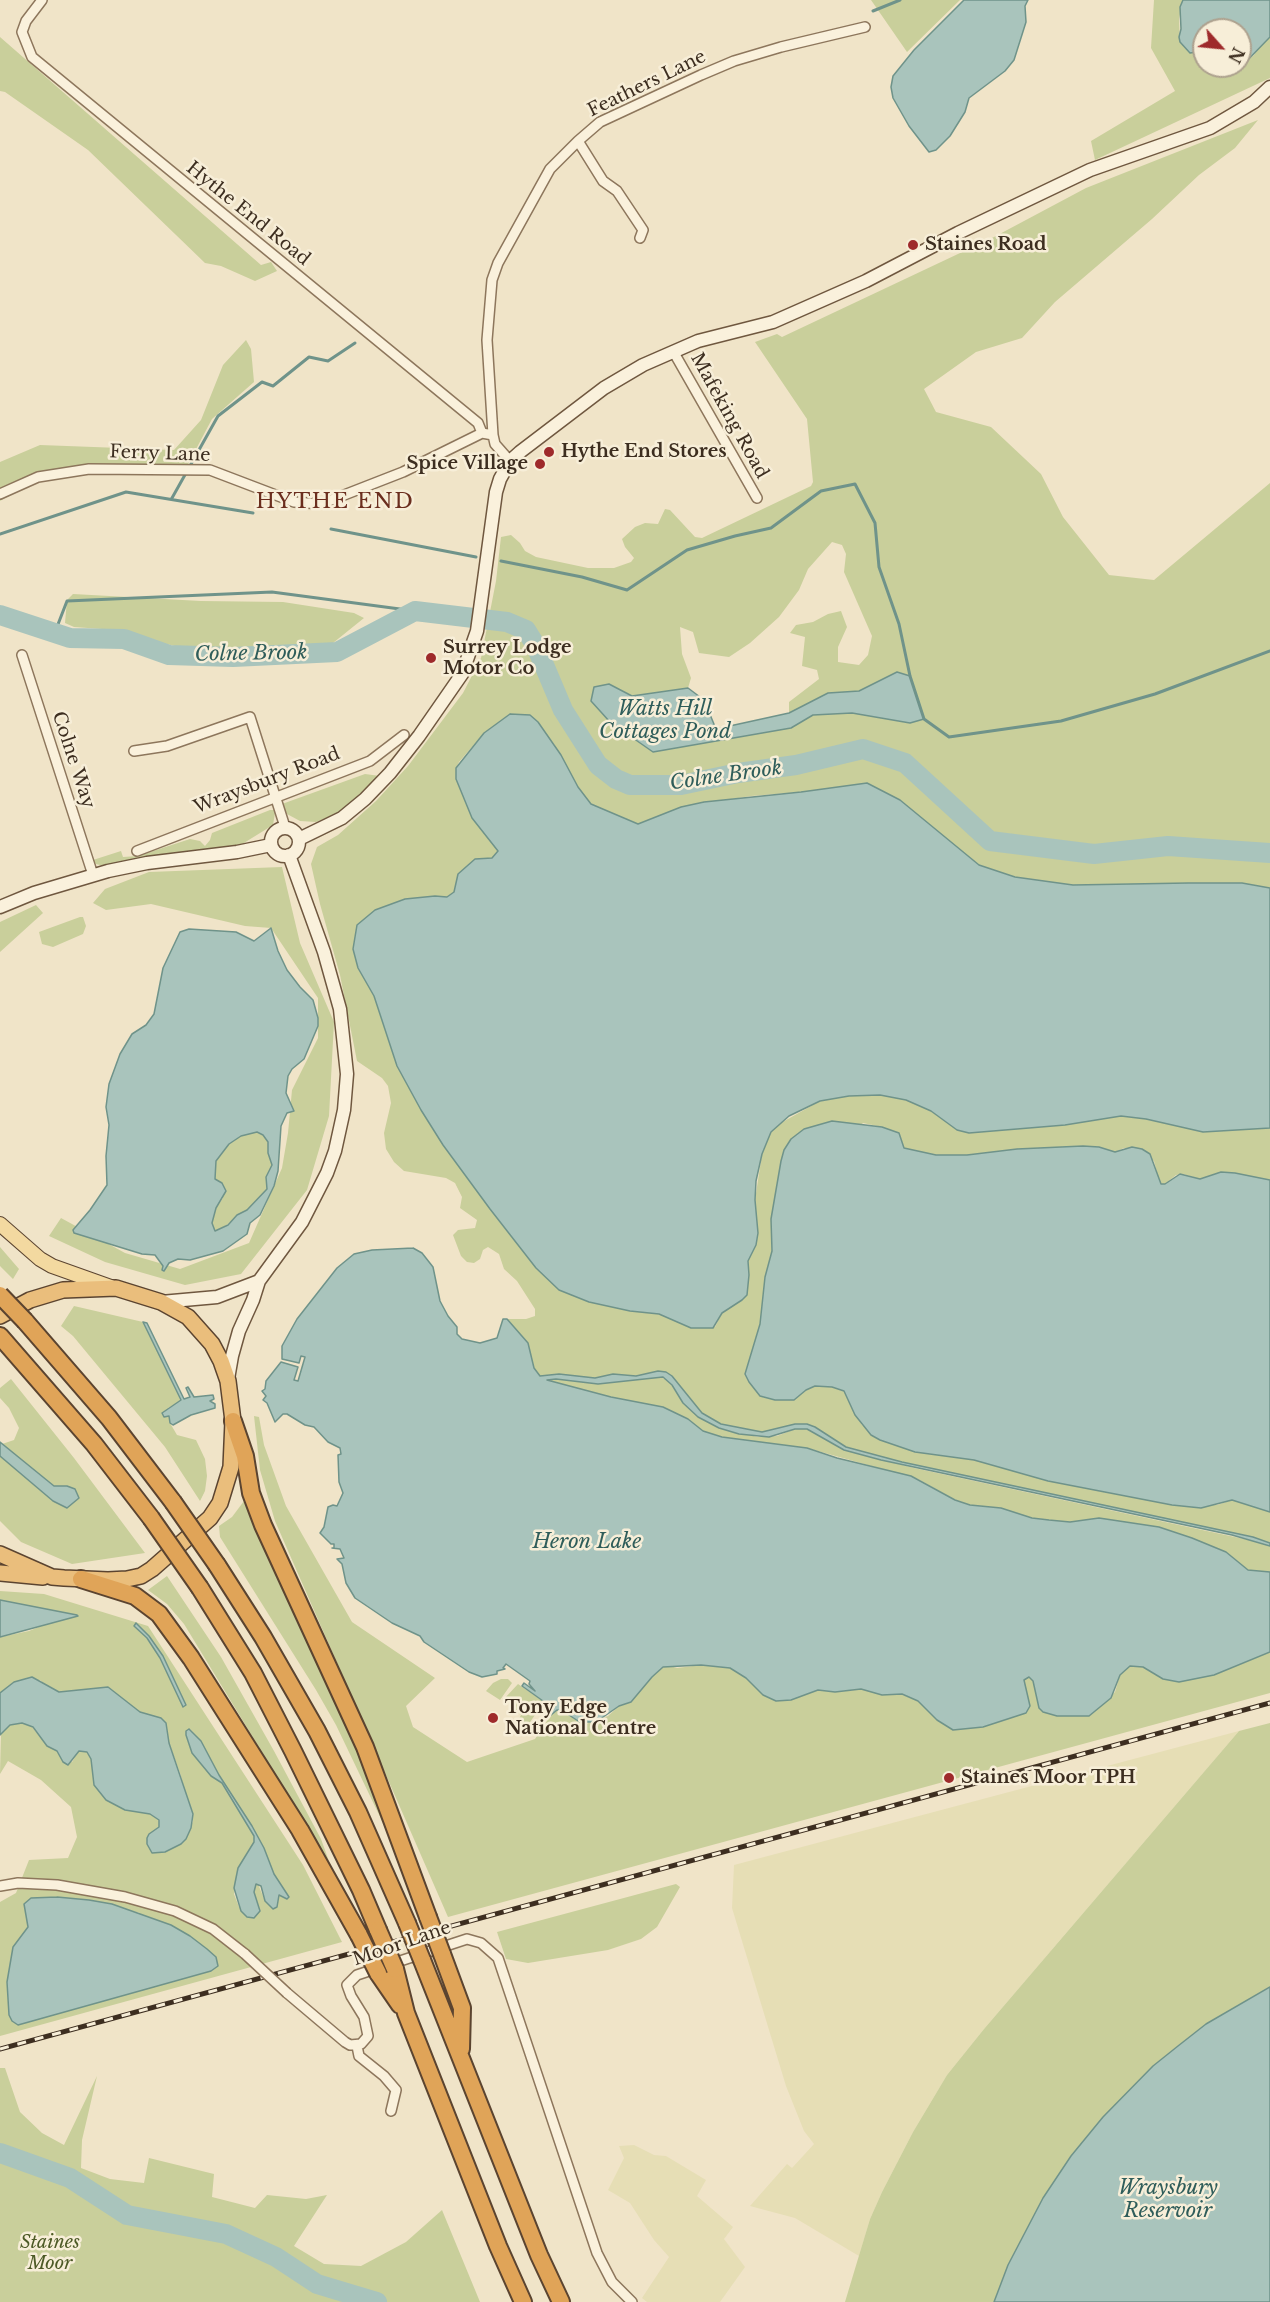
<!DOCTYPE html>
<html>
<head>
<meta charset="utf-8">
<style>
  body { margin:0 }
  #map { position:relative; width:1270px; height:2302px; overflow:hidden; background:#f0e4c8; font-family:"Libre Baskerville",serif }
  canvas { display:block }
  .north { position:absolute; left:1192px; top:18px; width:60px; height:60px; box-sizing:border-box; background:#f7eed8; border:2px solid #ada18e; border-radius:50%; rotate:117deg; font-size:16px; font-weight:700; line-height:24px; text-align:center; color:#3d2e20 }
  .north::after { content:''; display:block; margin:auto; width:21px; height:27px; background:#9e2a2b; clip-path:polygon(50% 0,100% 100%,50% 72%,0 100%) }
</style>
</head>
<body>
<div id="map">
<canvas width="1270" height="2302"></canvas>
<div class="north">N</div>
</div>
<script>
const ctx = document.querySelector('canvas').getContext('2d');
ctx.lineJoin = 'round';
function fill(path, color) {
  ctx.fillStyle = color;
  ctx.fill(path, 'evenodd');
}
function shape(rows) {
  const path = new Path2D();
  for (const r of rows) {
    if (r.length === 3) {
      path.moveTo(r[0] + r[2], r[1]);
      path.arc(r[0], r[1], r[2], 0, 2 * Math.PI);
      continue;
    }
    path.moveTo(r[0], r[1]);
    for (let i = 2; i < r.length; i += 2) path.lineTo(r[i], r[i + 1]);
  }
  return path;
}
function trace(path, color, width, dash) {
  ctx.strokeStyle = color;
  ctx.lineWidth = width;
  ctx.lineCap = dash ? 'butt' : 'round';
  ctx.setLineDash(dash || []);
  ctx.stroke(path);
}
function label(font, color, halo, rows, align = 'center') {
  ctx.font = font + ' "Libre Baskerville",serif';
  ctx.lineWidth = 5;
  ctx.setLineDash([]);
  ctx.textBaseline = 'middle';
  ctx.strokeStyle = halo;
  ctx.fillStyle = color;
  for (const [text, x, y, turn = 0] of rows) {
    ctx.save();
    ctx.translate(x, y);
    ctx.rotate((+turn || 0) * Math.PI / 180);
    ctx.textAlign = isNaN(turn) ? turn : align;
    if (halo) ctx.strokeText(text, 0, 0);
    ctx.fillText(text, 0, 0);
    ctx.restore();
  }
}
const farmland = shape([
  [1239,1731,984,2029,947,2075,913,2132,882,2192,870,2219,859,2256,795,2218,750,2206,787,2164,792,2168,814,2144,804,2131,786,2086,732,1908,734,1865],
  [634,2145,654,2155,666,2156,706,2180,697,2196,733,2227,724,2239,745,2267,720,2302,647,2302,642,2298,669,2257,654,2240,630,2203,608,2190,624,2158,619,2146]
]);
const green = shape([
  [871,0,960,0,907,52],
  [1154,0,1183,0,1179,19,1180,42,1190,53,1204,51,1204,66,1232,66,1237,69,1254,55,1258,48,1270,37,1270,78,1095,160,1091,141,1175,91,1151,48],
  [0,37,261,265,271,262,277,271,255,281,221,266,205,263,88,150,5,92,0,91],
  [1258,120,1235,148,1199,175,1152,219,1055,302,1022,338,976,352,924,389,936,412,991,427,1041,474,1063,517,1109,575,1154,580,1270,483,1270,888,1242,883,1073,885,1015,877,979,865,900,800,867,783,801,792,751,796,681,807,638,824,591,804,578,787,554,744,539,726,525,716,510,714,484,733,459,762,456,769,472,818,498,851,492,858,475,860,458,874,454,892,447,897,435,896,358,968,374,996,397,1066,407,1082,589,1302,630,1311,659,1314,691,1328,715,1327,722,1313,742,1300,749,1275,748,1261,756,1245,758,1233,755,1200,762,1154,771,1132,779,1124,820,1101,848,1096,880,1095,906,1100,931,1111,957,1130,969,1133,1065,1125,1121,1116,1146,1119,1203,1132,1270,1128,1270,1180,1235,1173,1221,1172,1200,1179,1183,1174,1176,1175,1165,1184,1160,1184,1154,1161,1124,1148,1115,1152,1099,1147,1083,1146,1017,1149,967,1155,936,1155,904,1148,898,1134,882,1127,863,1123,777,1193,771,1219,772,1251,765,1277,760,1324,745,1374,749,1382,760,1396,766,1398,794,1400,806,1390,815,1386,832,1387,844,1391,862,1425,915,1452,974,1460,1048,1481,1125,1496,1217,1505,1232,1500,1270,1512,1270,1543,1253,1537,902,1462,846,1447,815,1427,807,1424,795,1424,762,1432,721,1424,702,1413,672,1376,666,1372,658,1371,636,1376,613,1374,595,1378,559,1374,540,1376,534,1368,527,1343,507,1319,526,1319,535,1316,535,1309,517,1281,504,1269,499,1254,488,1247,483,1250,480,1259,474,1263,467,1262,461,1256,453,1235,458,1230,475,1228,477,1220,460,1208,462,1197,455,1183,446,1178,404,1171,394,1162,386,1149,384,1133,391,1103,388,1086,382,1078,357,1061,340,975,320,904,311,864,317,847,338,835,376,801,408,766,463,693,481,658,496,581,501,537,511,535,520,543,525,551,536,557,588,568,614,568,631,562,634,558,625,547,622,539,635,527,645,523,658,524,665,509,670,510,695,537,702,538,811,486,813,482,807,419,755,342,777,334,782,337,994,237,1086,188],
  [832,542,842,545,846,554,844,572,872,636,868,655,859,665,838,662,838,647,847,627,841,611,828,614,813,622,796,625,790,633,805,637,802,666,817,670,819,679,789,702,789,713,828,693,859,691,897,672,910,677,916,697,909,723,852,713,813,715,791,728,653,752,609,684,632,696,688,688,691,678,682,654,680,627,693,632,699,653,729,657,750,643,779,617,799,590,808,569],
  [246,340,251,349,254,382,212,419,185,470,171,468,153,474,99,471,39,479,0,501,0,462,40,445,174,450,201,420,223,365],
  [73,594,201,601,283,602,354,613,364,618,333,643,311,652,205,653,102,629,74,627,65,623,67,600],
  [365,774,380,776,345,810,316,822,300,821,287,814,282,804],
  [270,810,274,810,275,813,273,825,239,846,147,857,104,866,96,864,93,860,121,851,123,857,138,856,190,839,200,841,205,846,210,840,212,833],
  [282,867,300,943,334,1022,329,1116,307,1190,241,1274,185,1285,105,1262,49,1236,61,1218,125,1253,180,1269,249,1243,282,1168,288,1133,292,1090,318,1038,318,998,271,928,245,926,151,904,106,910,93,903,105,889,149,872],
  [36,905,43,913,0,952,0,922],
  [80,917,83,917,86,926,83,934,53,947,42,944,39,932],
  [256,1132,263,1135,268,1142,268,1153,272,1165,266,1177,267,1189,247,1210,237,1215,228,1224,215,1232,212,1223,216,1208,223,1198,215,1179,216,1161,229,1144,241,1136],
  [0,1247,19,1269,13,1279,0,1266],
  [74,1306,143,1322,181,1401,168,1408,170,1423,177,1435,196,1440,205,1459,207,1476,205,1491,200,1501,165,1447,73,1336,61,1326],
  [657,1376,668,1380,683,1403,719,1428,758,1437,777,1436,795,1429,807,1429,844,1450,914,1468,1258,1542,1270,1546,1270,1572,1248,1570,1226,1552,1159,1527,1099,1518,1070,1522,1049,1520,1032,1518,1001,1508,970,1505,955,1500,918,1479,807,1448,722,1437,703,1431,688,1419,663,1407,611,1397,544,1380,556,1379,598,1384],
  [11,1379,74,1458,145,1553,72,1564,21,1542,0,1521,0,1456,53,1501,74,1489,67,1486,54,1486,2,1444,14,1440,19,1428,9,1408,0,1398,0,1388],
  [254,1416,259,1417,264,1445,286,1506,352,1622,435,1678,406,1706,413,1727,467,1762,535,1739,551,1715,557,1710,566,1713,583,1725,608,1716,619,1706,631,1702,652,1677,663,1667,670,1666,677,1668,701,1665,730,1668,746,1678,763,1695,791,1700,818,1690,835,1692,861,1689,882,1695,898,1693,918,1701,937,1720,1030,1706,1024,1680,1029,1677,1033,1681,1039,1707,1057,1716,1089,1716,1115,1692,1120,1675,1130,1666,1143,1667,1163,1679,1179,1682,1214,1675,1270,1652,1270,1693,448,1917,275,1521,260,1470],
  [244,1501,351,1736,383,1818,382,1821,336,1725,316,1690,220,1537,219,1526,232,1517],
  [167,1576,221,1657,274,1751,321,1839,330,1864,184,1624,167,1604,148,1590],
  [0,1591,44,1594,148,1626,303,1865,342,1942,0,2036,0,1902,16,1893,29,1860,68,1858,77,1837,71,1807,41,1780,8,1761,0,1774,1,1733,10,1725,22,1723,32,1727,47,1746,57,1751,72,1762,79,1751,87,1752,91,1759,94,1785,106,1800,125,1810,151,1814,159,1820,159,1827,149,1834,147,1838,149,1849,186,1839,193,1821,180,1773,169,1743,166,1723,161,1718,140,1712,108,1687,59,1692,49,1688,40,1680,14,1682,0,1693,0,1637,29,1631,51,1622,78,1616,0,1600],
  [136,1623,149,1636,163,1656,186,1705,160,1658,147,1638,134,1626],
  [190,1729,201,1741,219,1775,252,1826,264,1848,274,1874,289,1897,279,1894,277,1907,265,1901,258,1884,254,1886,254,1892,260,1911,239,1907,234,1894,238,1868,254,1842,254,1836],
  [57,1897,89,1900,140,1913,9,2015,7,1982,13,1947,28,1927,25,1911,31,1898],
  [501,1679,508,1679,512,1683,500,1700,486,1691,493,1683],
  [518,1684,544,1702,528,1725,519,1719,521,1715,509,1707,511,1704,504,1699],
  [1270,1723,1270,1987,1206,2024,1178,2046,1153,2066,1103,2117,1071,2156,1043,2198,1008,2265,994,2302,845,2302,870,2219,882,2192,913,2132,947,2075,984,2029,1239,1731],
  [676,1884,680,1887,657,1927,641,1939,608,1950,528,1963,506,1959,497,1932],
  [0,2068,5,2068,20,2112,42,2133,64,2145,97,2076,82,2140,81,2168,110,2179,144,2183,149,2158,214,2174,212,2197,255,2208,267,2195,306,2199,327,2195,294,2246,324,2264,361,2266,406,2242,442,2210,480,2302,0,2302]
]);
const water = shape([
  [964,0,1028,0,1025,6,1026,22,1014,60,1005,71,969,98,965,112,950,136,936,150,929,152,909,126,893,98,891,87,893,76,914,50,964,0],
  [1183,0,1270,0,1270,37,1240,68,1232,66,1240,66,1240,30,1204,30,1204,51,1190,53,1180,42,1179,37,1181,29,1180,7,1183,0],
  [897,672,910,676,924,719,910,723,852,713,813,715,791,728,653,752,610,722,591,701,594,687,609,684,632,696,688,688,704,700,716,729,789,713,828,693,859,691,897,672],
  [510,714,530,715,538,722,561,755,578,787,591,804,638,824,681,807,704,802,801,792,867,783,900,800,979,865,1015,877,1073,885,1188,883,1242,883,1270,888,1270,1128,1203,1132,1146,1119,1121,1116,1065,1125,969,1133,957,1130,931,1111,906,1100,880,1095,849,1096,820,1101,789,1116,771,1132,762,1154,756,1181,755,1200,758,1233,756,1245,748,1261,749,1275,747,1295,742,1300,722,1313,713,1328,691,1328,659,1314,630,1311,589,1302,559,1290,536,1268,490,1209,443,1145,421,1110,397,1066,374,996,358,968,353,949,357,925,375,910,405,899,435,896,447,897,454,892,458,874,475,859,492,858,498,851,472,818,456,779,456,768,484,733,510,714],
  [271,928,278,951,287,970,300,987,313,1000,318,1018,318,1026,304,1059,292,1069,288,1076,286,1093,294,1111,287,1113,281,1126,278,1171,274,1186,260,1215,250,1223,247,1234,223,1251,190,1260,178,1259,169,1263,164,1271,162,1270,163,1266,155,1255,142,1254,74,1233,73,1230,90,1210,107,1185,106,1156,109,1125,106,1107,109,1084,120,1054,132,1034,146,1025,154,1014,163,968,180,932,189,929,236,932,254,941,271,928],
  [257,1132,263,1135,268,1142,268,1153,272,1165,266,1177,267,1189,247,1210,237,1215,228,1225,215,1231,212,1223,216,1208,226,1191,222,1183,215,1179,216,1161,229,1144,241,1136,257,1132],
  [832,1121,882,1127,899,1133,904,1148,936,1155,967,1155,1017,1149,1083,1146,1099,1147,1115,1152,1132,1147,1142,1149,1150,1154,1161,1184,1165,1184,1180,1174,1200,1179,1221,1172,1235,1173,1270,1180,1270,1512,1232,1500,1201,1508,1172,1505,1048,1481,974,1460,915,1452,880,1440,871,1435,855,1415,844,1391,832,1387,815,1386,806,1390,794,1400,775,1400,760,1396,749,1382,745,1374,760,1324,765,1277,772,1251,771,1219,781,1161,784,1150,791,1139,804,1129,832,1121],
  [413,1248,422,1253,433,1267,440,1301,448,1316,457,1327,457,1334,462,1339,480,1343,497,1338,503,1319,507,1319,528,1343,534,1368,540,1376,559,1374,595,1378,613,1374,636,1376,658,1371,666,1372,672,1376,702,1413,721,1424,762,1432,795,1424,807,1424,815,1427,846,1447,902,1462,1253,1537,1270,1543,1270,1546,1232,1535,881,1460,844,1450,807,1429,795,1429,769,1437,739,1434,719,1428,698,1417,683,1403,672,1385,663,1377,598,1384,556,1379,547,1380,611,1397,663,1407,688,1419,703,1431,722,1437,807,1448,837,1458,911,1476,955,1500,970,1505,1001,1508,1032,1518,1049,1520,1070,1522,1099,1518,1159,1527,1192,1538,1226,1552,1248,1570,1270,1572,1270,1652,1214,1675,1179,1682,1163,1679,1143,1667,1130,1666,1120,1675,1111,1698,1089,1716,1057,1716,1043,1712,1039,1708,1033,1681,1029,1677,1024,1680,1030,1706,1026,1713,983,1727,953,1730,937,1720,918,1701,902,1694,882,1695,861,1689,835,1692,818,1690,791,1700,776,1701,763,1695,746,1678,730,1668,701,1665,663,1667,652,1677,631,1702,619,1706,596,1722,586,1722,584,1725,566,1713,557,1710,551,1715,550,1714,540,1706,543,1701,522,1686,524,1683,535,1691,529,1684,530,1681,506,1664,503,1668,505,1669,497,1671,497,1674,482,1677,469,1672,424,1642,420,1636,392,1623,355,1598,346,1583,342,1564,337,1559,344,1558,340,1549,332,1548,334,1548,334,1544,331,1544,320,1533,324,1527,328,1507,333,1505,337,1506,343,1493,339,1482,338,1455,341,1454,340,1448,328,1442,314,1427,305,1425,287,1414,283,1414,275,1422,267,1403,263,1400,266,1396,262,1391,265,1389,266,1381,281,1362,298,1367,294,1380,298,1381,305,1357,301,1356,299,1363,282,1359,282,1346,297,1319,337,1268,354,1254,372,1250,413,1248],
  [143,1322,147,1323,184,1399,190,1397,186,1388,188,1387,194,1397,213,1395,214,1399,210,1401,215,1404,215,1408,191,1415,173,1425,170,1423,169,1416,164,1417,162,1413,181,1400,143,1322],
  [0,1442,54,1486,67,1486,75,1489,79,1498,67,1508,53,1501,0,1456,0,1442],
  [0,1600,77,1615,78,1616,0,1637,0,1600],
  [136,1623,149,1636,163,1656,186,1705,183,1707,160,1658,147,1638,134,1626,136,1623],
  [32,1677,59,1692,108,1687,140,1712,161,1718,166,1723,169,1743,193,1814,191,1828,186,1839,181,1844,165,1852,152,1853,147,1844,147,1838,149,1834,159,1827,159,1820,150,1814,125,1810,106,1800,94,1785,91,1759,87,1752,79,1751,68,1765,63,1762,57,1751,47,1746,33,1727,22,1723,10,1725,0,1735,0,1693,14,1682,32,1677],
  [189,1729,201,1741,219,1775,252,1826,264,1848,274,1874,289,1897,287,1899,279,1895,277,1907,273,1909,265,1901,261,1886,256,1884,254,1892,260,1911,254,1918,247,1917,241,1911,234,1888,238,1868,254,1842,254,1836,222,1783,211,1776,192,1753,186,1735,186,1731,189,1729],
  [57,1897,89,1900,112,1904,171,1925,190,1936,207,1949,216,1957,218,1966,211,1971,18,2025,12,2021,9,2015,7,1982,13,1947,28,1927,24,1904,31,1898,57,1897],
  [1270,1987,1270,2302,994,2302,1008,2265,1043,2198,1071,2156,1103,2117,1153,2066,1178,2046,1206,2024,1270,1987]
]);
const stream = shape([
  [873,11,900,0],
  [172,498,218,416,262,382,273,386,309,357,328,361,355,343],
  [331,529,476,557],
  [0,534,126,492,253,513],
  [501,561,582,577,627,590,687,550,735,536,771,528,821,491,855,484,875,523,879,567,899,624,910,676,924,719,949,737,1061,721,1155,694,1270,651],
  [55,632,67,601,272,592,415,611]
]);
const river = shape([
  [0,615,70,638,124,639,169,655,233,657,337,652,415,611,507,622,526,630,536,646,563,710,598,765,616,779,630,785,681,785,738,773,796,765,863,749,905,763,990,841,1094,854,1168,846,1270,853],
  [0,2153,70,2178,127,2215,226,2234,276,2257,317,2284,377,2302]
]);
const minor = shape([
  [42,0,26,21,22,32,32,57,478,423,482,433,493,435],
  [578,141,603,181,617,191,643,230,640,238],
  [673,351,757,498],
  [510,461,495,444,493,435,487,340,492,280,498,263,550,169,578,141,600,122,701,75,734,61,781,47,865,27],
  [0,494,38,477,89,469,210,470,294,502,321,504,403,472,482,433],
  [22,655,93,875],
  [134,751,167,746,250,717,285,827],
  [137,851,370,761,404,735],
  [0,1886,18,1883,57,1885,125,1897,175,1911,213,1929,245,1954],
  [391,1964,467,1939,481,1943,498,1958,597,2253,612,2282,632,2302],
  [287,1993,345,2042,350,2045,361,2044,368,2036,364,2017,351,1996,347,1985,357,1975,378,1968],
  [357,2046,359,2056,384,2076,396,2090,391,2111]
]);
const secondary = shape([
  [285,842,14],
  [299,839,342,818,365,799,390,773,419,736,462,674,477,631,496,492,500,479,510,461,520,452,604,388,643,365,698,341,773,322,866,281,958,233,1090,170,1210,128,1254,102,1270,87],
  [0,907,34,893,108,871,147,863,237,852,271,845],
  [161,1302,217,1297,259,1281],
  [228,1379,232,1356,239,1331,253,1300,259,1281,302,1222,327,1173,335,1151,344,1110,347,1074,340,1009,324,952,289,855]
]);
const primary = shape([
  [0,1224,40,1259,52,1266,111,1287]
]);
const trunk = shape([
  [0,1316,30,1300,63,1290,116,1288,161,1302,188,1317,212,1344,221,1361,228,1381,233,1421,231,1467,220,1503,210,1518,152,1569,141,1576,127,1579,108,1580,64,1578,52,1577,0,1554],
  [0,1573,43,1577]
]);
const motorway = shape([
  [25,1321,109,1418,173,1502],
  [0,1336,94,1444,151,1518],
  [233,1421,245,1456,251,1493,263,1525,365,1747,428,1917],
  [217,1565,263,1637,317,1731,358,1812,407,1923],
  [81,1579,135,1596,159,1614,191,1658,300,1830,359,1935],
  [200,1588,253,1673,293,1751,361,1890,378,1930],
  [442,1954,462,2008,461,2049],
  [422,1960,539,2255,561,2302],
  [395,1969,406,2013,498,2246,523,2302],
  [378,1973,400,2005]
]);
const rail = shape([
  [0,2049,1270,1703]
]);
const minorBridge = shape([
  [245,1954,287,1993]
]);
const motorwayBridge = shape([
  [0,1295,25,1321],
  [173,1502,217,1565],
  [151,1518,200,1588],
  [428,1917,442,1954],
  [407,1923,422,1960],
  [378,1930,395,1969],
  [359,1935,378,1973]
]);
const markers = [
  [913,245,6,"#9e2a2b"],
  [549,452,6,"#9e2a2b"],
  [540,464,6,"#9e2a2b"],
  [431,658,6,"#9e2a2b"],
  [493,1718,6,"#9e2a2b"],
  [949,1778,6,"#9e2a2b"]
];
const streetNames = [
  ["Feathers Lane",647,84,-26],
  ["Hythe End Road",248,214,39],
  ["Mafeking Road",729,416,61],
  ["Ferry Lane",160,454,2],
  ["Colne Way",73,760,72],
  ["Wraysbury Road",267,781,-21],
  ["Moor Lane",402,1944,-19]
];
const poiNames = [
  ["Staines Road",925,245],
  ["Hythe End Stores",561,452],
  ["Spice Village",528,464,"right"],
  ["Surrey Lodge",443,648],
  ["Motor Co",443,669],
  ["Tony Edge",505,1708],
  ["National Centre",505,1729],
  ["Staines Moor TPH",961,1778]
];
const parkNames = [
  ["Staines",50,2243],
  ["Moor",50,2264]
];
const waterNames = [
  ["Colne Brook",251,654,-1],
  ["Watts Hill",665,709],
  ["Cottages Pond",665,732],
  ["Colne Brook",726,776,-8],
  ["Heron Lake",587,1542],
  ["Wraysbury",1168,2188],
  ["Reservoir",1168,2211]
];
const quarterNames = [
  ["HYTHE END",335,502]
];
fill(farmland, '#e6deb5');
fill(green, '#c9cf9b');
fill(water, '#a9c4bc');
trace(water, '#6f938a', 1.5);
trace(stream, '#6f938a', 3);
trace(river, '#a9c4bc', 20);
trace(minor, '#8d765c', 12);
trace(secondary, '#6f573f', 15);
trace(primary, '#5b4430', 16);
trace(trunk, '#5b4430', 18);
trace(motorway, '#5b4430', 20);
trace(minor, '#faf1dc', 9);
trace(secondary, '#faf1dc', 12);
trace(primary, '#f3d9a0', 14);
trace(trunk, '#eabe7c', 15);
trace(motorway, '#e0a458', 16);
trace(rail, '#3d2e20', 5);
trace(rail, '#f7eed8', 3, [9]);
trace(minorBridge, '#8d765c', 12, []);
trace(motorwayBridge, '#5b4430', 20, []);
trace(minorBridge, '#faf1dc', 9);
trace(motorwayBridge, '#e0a458', 16);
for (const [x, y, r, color] of markers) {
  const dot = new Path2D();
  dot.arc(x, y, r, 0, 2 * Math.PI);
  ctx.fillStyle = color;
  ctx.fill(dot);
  trace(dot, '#f7eed8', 2);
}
label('18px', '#3d2e20', '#f7eed8', streetNames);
label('bold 18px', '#3d2e20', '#f7eed8', poiNames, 'left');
label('italic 18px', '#4d5a26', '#f7eed8', parkNames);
label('italic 20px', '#2f5d5a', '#f7eed8', waterNames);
ctx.letterSpacing = '1.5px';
label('21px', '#6b2e1e', '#f7eed8', quarterNames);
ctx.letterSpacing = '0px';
</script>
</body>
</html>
